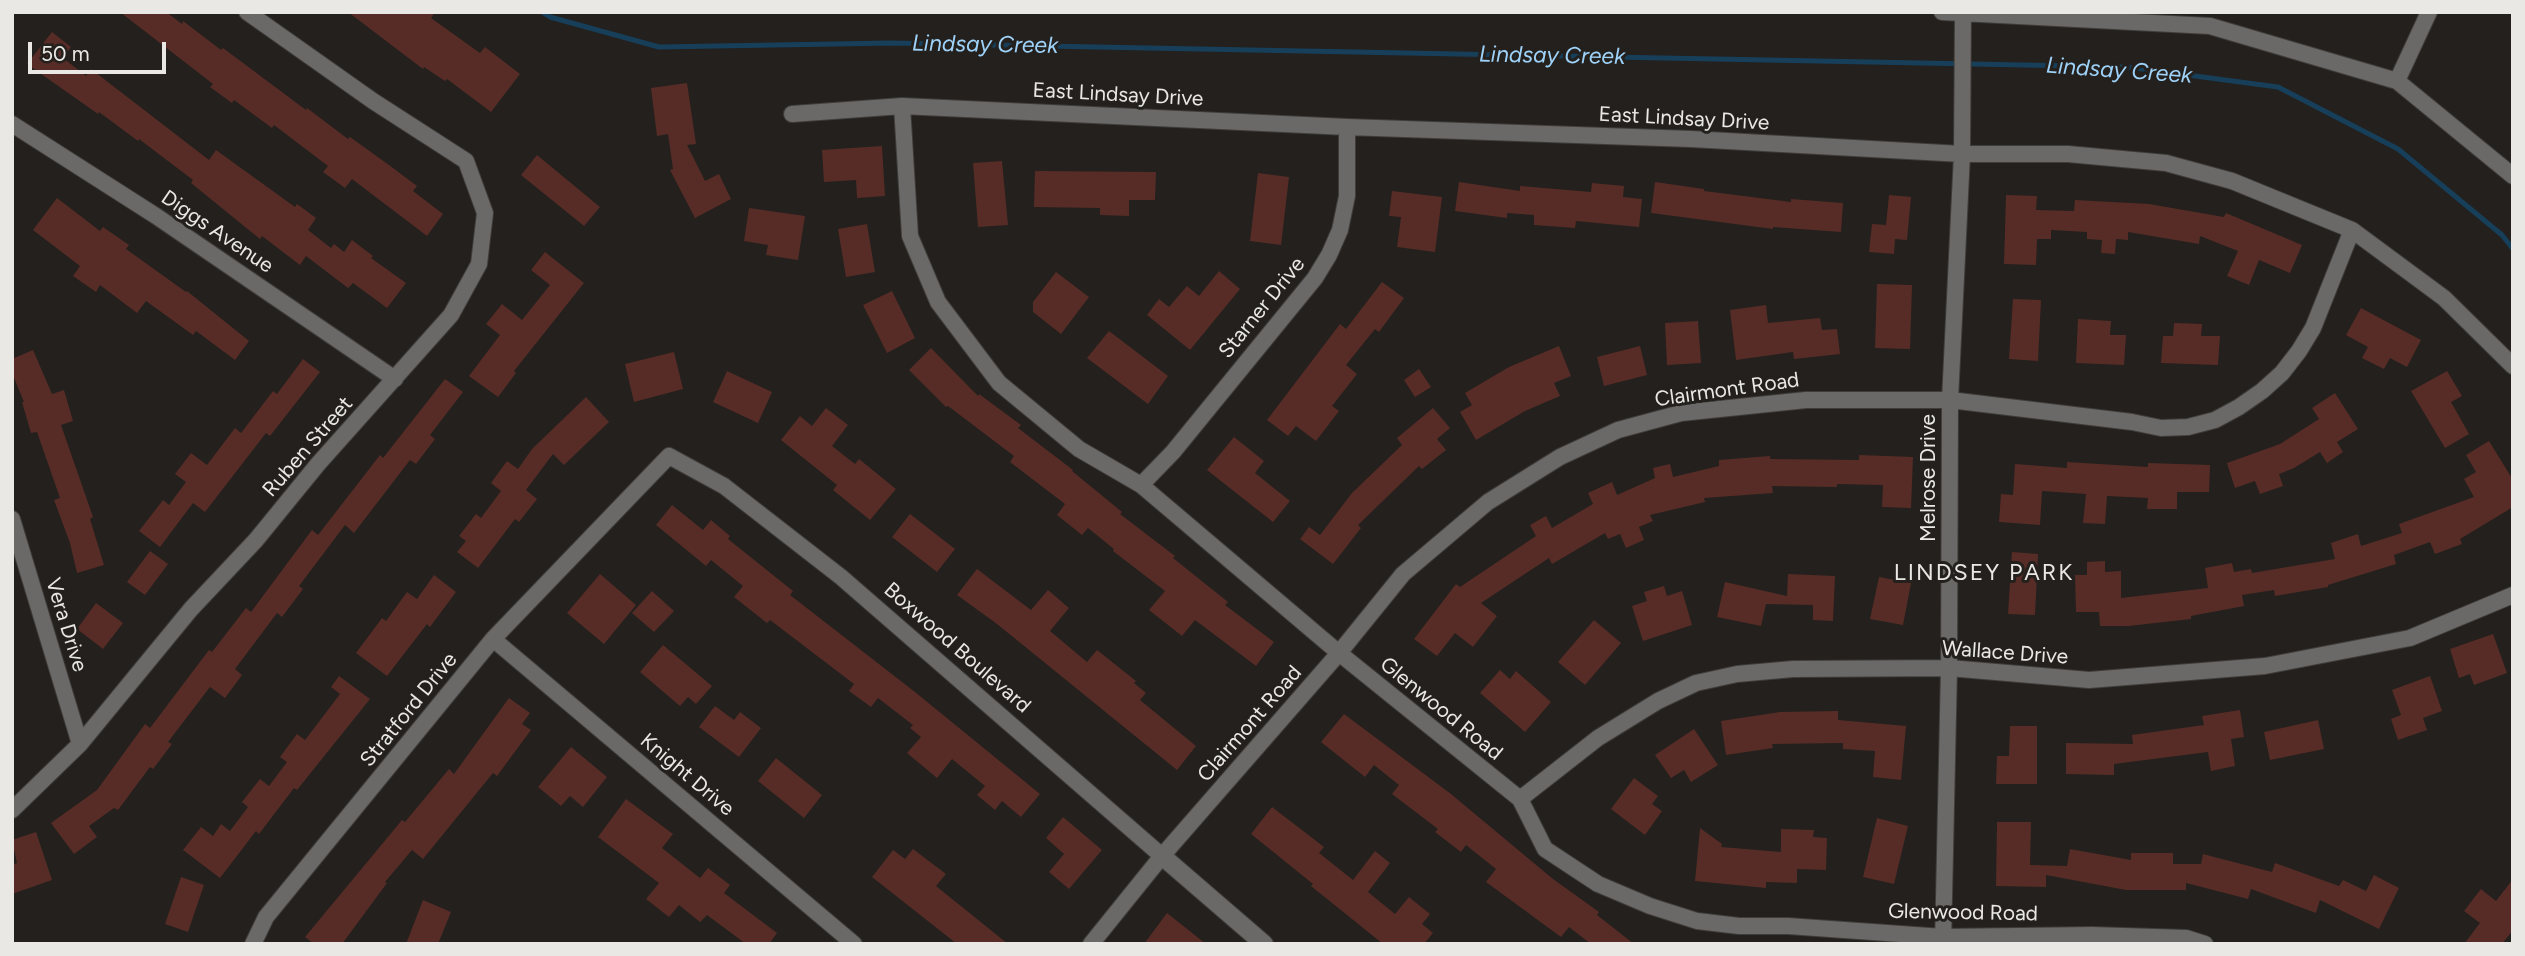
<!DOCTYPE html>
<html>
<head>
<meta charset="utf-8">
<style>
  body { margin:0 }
  #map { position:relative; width:2525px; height:956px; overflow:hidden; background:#23201d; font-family:Figtree,sans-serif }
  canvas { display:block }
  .frame { position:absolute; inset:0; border:14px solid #eae8e5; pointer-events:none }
  .scale { position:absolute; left:28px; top:42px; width:138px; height:32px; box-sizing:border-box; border:4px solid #eae8e5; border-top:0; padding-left:9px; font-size:21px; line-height:24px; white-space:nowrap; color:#eae8e5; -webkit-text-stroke:5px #23201d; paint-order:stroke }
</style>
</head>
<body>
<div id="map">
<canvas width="2525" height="956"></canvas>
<div class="frame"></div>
<div class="scale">50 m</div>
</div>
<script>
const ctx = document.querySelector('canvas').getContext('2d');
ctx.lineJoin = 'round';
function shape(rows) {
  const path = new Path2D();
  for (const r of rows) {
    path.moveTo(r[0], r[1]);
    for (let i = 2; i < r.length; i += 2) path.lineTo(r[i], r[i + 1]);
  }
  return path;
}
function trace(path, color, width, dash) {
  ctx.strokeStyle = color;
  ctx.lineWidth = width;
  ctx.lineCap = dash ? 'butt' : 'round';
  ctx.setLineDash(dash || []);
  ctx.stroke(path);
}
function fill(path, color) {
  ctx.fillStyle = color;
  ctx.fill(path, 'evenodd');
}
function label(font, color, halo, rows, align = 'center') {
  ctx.font = font + ' Figtree,sans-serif';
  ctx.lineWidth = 6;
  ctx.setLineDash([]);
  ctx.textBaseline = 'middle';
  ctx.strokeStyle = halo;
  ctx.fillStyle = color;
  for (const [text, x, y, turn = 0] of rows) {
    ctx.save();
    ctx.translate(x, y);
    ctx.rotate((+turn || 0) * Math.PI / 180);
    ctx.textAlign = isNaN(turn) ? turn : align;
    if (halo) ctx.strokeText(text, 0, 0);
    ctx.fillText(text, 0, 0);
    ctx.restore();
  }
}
const stream = shape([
  [542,12,550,17,659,47,891,43,2127,67,2278,87,2398,149,2502,235,2513,249]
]);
const building = shape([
  [120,12,166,12,182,24,183,21,221,50,223,48,306,110,307,108,348,139,350,137,389,165,417,186,413,191,443,214,427,236,352,179,345,188,323,172,328,166,274,125,272,128,234,100,232,103,210,87,213,84],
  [348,12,435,12,431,18,480,53,485,47,520,74,491,112,447,79,445,81,424,67,423,69],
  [52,32,71,47,63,58,86,76,91,69,209,160,216,150,295,207,297,204,316,218,308,230,331,248,334,244,344,252,352,240,373,256,371,258,406,283,387,308,353,283,348,288,306,256,300,265,262,236,260,239,191,183,193,180,139,139,138,141,99,112,98,114,27,64],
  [687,83,696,144,687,145,705,181,719,174,731,199,695,218,670,170,673,169,668,134,657,136,651,88],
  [882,146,885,196,857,198,856,180,824,182,822,150],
  [537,155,600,207,584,226,521,175],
  [1002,161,1008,225,978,227,973,163],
  [1035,171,1156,172,1155,200,1129,200,1129,216,1100,215,1100,208,1034,207],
  [1258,173,1289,177,1281,245,1250,241],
  [1459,182,1520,191,1520,186,1591,192,1592,183,1624,186,1623,197,1642,199,1639,227,1576,221,1575,228,1534,225,1534,215,1507,213,1507,218,1455,211],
  [1655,182,1704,189,1704,191,1791,202,1791,199,1843,203,1841,232,1773,227,1773,229,1651,213],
  [1392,191,1442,197,1435,252,1397,247,1401,217,1389,216],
  [1889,195,1911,197,1907,240,1895,239,1894,254,1869,252,1872,224,1886,225],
  [2006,195,2037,196,2036,210,2074,211,2075,200,2149,204,2224,217,2226,213,2302,245,2290,273,2259,260,2249,285,2227,276,2238,251,2200,236,2199,244,2128,232,2128,240,2116,239,2115,254,2101,253,2102,240,2087,239,2087,232,2051,230,2051,239,2037,239,2036,265,2004,264],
  [57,198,100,231,103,227,129,245,126,249,186,292,187,291,249,341,235,360,196,331,193,335,146,301,137,313,100,285,96,292,73,276,80,266,33,230],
  [749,208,805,216,798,260,766,255,768,245,744,241],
  [867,224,875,272,846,277,838,229],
  [545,252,584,283,514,371,516,373,498,397,469,376,500,335,486,324,502,304,522,320,550,285,531,270],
  [1219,271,1240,289,1190,350,1147,315,1159,299,1169,307,1187,286,1199,296],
  [1056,272,1089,297,1061,334,1033,312,1033,302],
  [1382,282,1404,298,1379,332,1375,329,1346,365,1357,374,1332,406,1339,411,1316,441,1296,426,1288,436,1267,420,1340,324,1346,329],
  [1877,284,1912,285,1910,349,1875,348],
  [892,291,915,338,887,353,863,305],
  [2013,299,2041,300,2038,361,2009,359],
  [1766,305,1768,323,1820,318,1822,330,1837,329,1840,354,1794,359,1793,352,1736,360,1730,310],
  [2361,308,2421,340,2407,367,2390,358,2384,369,2362,358,2368,347,2346,335],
  [2078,319,2111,321,2110,335,2126,335,2124,365,2076,363],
  [1698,321,1701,363,1667,365,1665,323],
  [2174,323,2202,324,2201,336,2220,336,2218,365,2161,363,2163,336,2173,336],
  [1109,331,1168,376,1148,404,1087,358],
  [1559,346,1571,376,1554,383,1560,396,1525,411,1476,440,1460,412,1472,405,1465,393,1509,367],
  [1640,346,1647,375,1604,386,1597,357],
  [931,348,978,396,979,394,1021,425,1018,428,1073,470,1072,471,1122,512,1120,514,1175,556,1173,558,1228,602,1225,605,1274,642,1256,666,1195,620,1182,636,1149,610,1165,591,1113,551,1114,549,1088,528,1082,535,1057,515,1065,504,1010,462,1014,456,948,406,946,407,909,370],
  [33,350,52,394,64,390,73,421,61,425,93,517,90,519,104,565,77,573,70,543,54,500,60,498,37,432,31,433,22,402,24,402,12,373,12,359],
  [674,352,683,389,634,402,625,364],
  [303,359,320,372,270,436,266,433,205,512,193,503,160,547,139,531,163,500,169,505,186,482,175,474,191,453,207,465,235,428,241,433,273,391,277,394],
  [1419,369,1431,387,1415,397,1404,380],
  [727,371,772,392,758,423,713,402],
  [2447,371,2462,396,2451,402,2469,434,2445,448,2411,391],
  [445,379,463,392,430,435,435,439,416,464,410,460,354,533,345,525,299,586,303,589,282,617,277,613,235,669,242,675,225,698,210,687,168,742,172,744,153,769,150,767,118,810,114,808,89,826,97,837,74,854,51,823,97,790,145,724,150,728,209,650,212,652,246,608,251,612,312,530,318,535,380,455,383,458],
  [2335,393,2358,429,2337,442,2343,452,2327,463,2320,452,2294,468,2279,474,2283,486,2260,494,2255,481,2235,488,2227,463,2280,444,2319,419,2312,408],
  [586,397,609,422,564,465,553,454,526,490,537,499,519,522,515,519,478,568,457,552,466,541,459,536,476,514,481,518,501,491,491,483,507,461,518,469,532,449],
  [826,408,848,425,832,446,855,464,859,459,896,489,870,520,833,490,837,485,781,440,800,416,812,426],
  [1433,408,1450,428,1437,439,1446,450,1422,469,1419,466,1358,525,1361,528,1333,564,1300,539,1309,527,1320,535,1352,493,1402,445,1397,438],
  [1234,437,1264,461,1255,473,1290,501,1273,522,1207,470],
  [2489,441,2513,480,2513,507,2460,539,2462,544,2435,554,2430,542,2394,555,2396,564,2328,585,2328,587,2275,596,2274,590,2242,595,2244,606,2191,616,2191,619,2129,626,2100,626,2099,612,2076,612,2075,575,2087,575,2087,562,2105,561,2105,572,2121,571,2121,598,2208,588,2205,568,2232,563,2234,572,2251,569,2252,573,2335,559,2331,543,2358,534,2361,546,2402,533,2399,524,2474,497,2464,479,2476,472,2466,455],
  [1859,455,1913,457,1911,508,1882,507,1883,485,1837,484,1837,487,1772,486,1773,493,1704,498,1705,502,1650,515,1653,521,1639,527,1644,540,1626,548,1620,534,1608,539,1605,533,1552,564,1549,558,1481,603,1497,616,1473,647,1455,633,1437,656,1414,639,1456,584,1460,587,1536,536,1530,525,1546,516,1552,528,1593,504,1588,493,1612,482,1617,495,1655,478,1653,468,1670,464,1673,477,1719,466,1719,460,1770,456,1770,459,1859,460],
  [2067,462,2148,467,2148,463,2210,465,2209,492,2177,492,2177,509,2147,509,2148,498,2107,496,2105,524,2083,523,2086,494,2042,491,2040,525,1999,522,2001,494,2013,495,2015,464,2067,468],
  [672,505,703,530,711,520,730,536,728,539,793,591,790,595,915,692,1040,794,1021,817,1002,801,995,810,977,795,985,786,952,759,937,778,907,753,921,737,910,728,913,725,878,698,871,707,849,691,854,684,770,620,767,623,734,597,743,586,711,560,706,566,656,525],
  [910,514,955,549,937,572,892,537],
  [150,551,168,564,145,595,127,582],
  [2012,552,2038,554,2035,615,2008,614],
  [977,569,1031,610,1048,590,1069,608,1050,631,1087,662,1097,650,1136,681,1134,683,1146,693,1140,700,1196,746,1177,770,997,624,957,595],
  [600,574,636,605,604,644,567,613],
  [1788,574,1835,576,1833,621,1813,620,1813,605,1766,604,1761,626,1717,617,1725,582,1787,596],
  [434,575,456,592,430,627,427,624,387,676,356,653,382,618,386,621,407,592,417,599],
  [1879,577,1911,583,1903,625,1870,619],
  [1664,586,1667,596,1682,591,1692,625,1643,641,1632,606,1647,601,1644,592],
  [652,591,674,611,654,632,632,613],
  [96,603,123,623,103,649,77,629],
  [1594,620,1621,643,1585,685,1558,662],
  [2493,634,2507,673,2474,685,2470,674,2459,678,2450,649],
  [663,645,712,686,696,704,688,697,680,706,640,672],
  [1500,670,1510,679,1516,671,1551,702,1525,732,1480,693],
  [339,676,370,699,297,790,294,788,259,834,256,831,220,878,183,850,201,827,213,836,221,824,230,831,248,807,242,802,260,779,269,786,287,762,280,757,297,734,305,740,340,694,331,687],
  [2430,676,2442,711,2423,718,2427,730,2398,740,2391,719,2401,715,2392,690],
  [509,698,530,713,522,724,531,730,497,776,493,773,423,859,412,850,385,882,387,883,342,944,314,944,305,937,402,820,405,822,449,769,454,774],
  [715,706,734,720,740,712,761,728,739,757,699,727],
  [2240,710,2244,737,2231,739,2235,766,2211,771,2208,752,2114,764,2114,775,2066,774,2066,743,2133,744,2132,735,2204,725,2202,716],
  [1838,711,1838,720,1906,726,1901,780,1873,777,1875,751,1843,749,1843,743,1772,744,1773,748,1726,755,1721,721,1780,712],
  [1344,714,1451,794,1553,879,1599,912,1597,915,1634,944,1591,944,1569,927,1561,937,1486,882,1496,869,1466,845,1461,852,1435,832,1438,829,1392,794,1399,785,1374,765,1365,777,1321,742],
  [2318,720,2324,749,2270,760,2264,732],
  [2010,726,2037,726,2037,784,1996,784,1997,756,2009,756],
  [1694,729,1718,765,1691,782,1684,770,1671,778,1655,755],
  [571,747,607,777,583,807,570,796,561,806,538,787],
  [776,758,822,795,804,818,758,781],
  [1634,778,1658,796,1652,804,1662,811,1645,835,1611,809],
  [626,799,673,834,662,848,700,878,708,868,730,885,724,893,777,933,769,944,746,944,707,915,700,922,679,905,669,917,646,899,659,883,598,837],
  [1272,807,1324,847,1319,853,1353,880,1375,851,1390,863,1368,892,1395,914,1409,897,1430,914,1422,924,1433,933,1424,944,1383,944,1311,886,1313,884,1251,834],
  [1063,817,1102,850,1069,889,1049,872,1064,854,1046,838],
  [1877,818,1908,826,1894,884,1863,877],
  [1997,822,2031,822,2030,865,2067,866,2070,849,2131,860,2131,853,2173,853,2173,864,2201,864,2203,854,2272,872,2275,863,2339,886,2343,880,2366,891,2374,875,2399,888,2379,929,2320,900,2316,913,2251,889,2248,899,2186,883,2186,890,2126,890,2046,875,2046,887,1996,886],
  [1700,828,1722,844,1721,847,1781,852,1781,829,1814,830,1813,837,1827,838,1826,870,1797,869,1797,883,1766,882,1766,888,1695,881],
  [36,832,52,880,12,894,12,865,17,863,12,840],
  [913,849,946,874,936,886,1008,944,957,944,872,877,893,850,905,859],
  [181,877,204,885,188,932,165,924],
  [2513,879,2513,930,2502,944,2464,944,2480,923,2464,911,2481,889,2496,901],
  [423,900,451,912,438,944,406,944],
  [1167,913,1206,944,1144,944]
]);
const minor = shape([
  [1942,12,2210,26,2397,81,2513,176],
  [2397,81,2429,12],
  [902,106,910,236,938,302,999,383,1079,449,1141,485,1339,653,1520,799,1545,849,1598,884,1650,906,1697,921,1739,926,1788,926,1943,937,2092,935,2186,938,2205,944],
  [792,114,902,106,1347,127,1691,139,1962,154,2068,154,2166,163,2232,181,2352,230,2444,298,2513,366],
  [12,124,156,216,395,379],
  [1141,485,1173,452,1315,278,1329,255,1340,230,1347,196,1347,127],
  [12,519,80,744],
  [493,639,854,944],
  [1520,799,1598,738,1658,701,1696,683,1737,674,1793,669,1949,668,2089,680,2265,666,2410,638,2513,595],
  [12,810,80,744,191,609,256,540,318,464,451,315,479,264,485,213,466,161,373,101,247,12],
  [253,944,266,917,493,639,669,456,724,486,841,577,1162,856],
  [1091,944,1162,856,1339,653,1403,574,1488,502,1560,457,1618,430,1681,413,1806,400,1950,400,2132,422,2161,428,2188,427,2215,420,2239,407,2262,391,2282,373,2299,351,2313,328,2352,230],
  [1943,944,1949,668,1950,400,1962,154,1963,12]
]);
const tertiary = shape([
  [1162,856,1264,944]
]);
const streetNames = [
  ["East Lindsay Drive",1118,95,3],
  ["East Lindsay Drive",1684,119,3],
  ["Diggs Avenue",217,232,34],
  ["Starner Drive",1262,308,-51],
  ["Clairmont Road",1727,390,-8],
  ["Ruben Street",308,447,-49],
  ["Melrose Drive",1929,478,-90],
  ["Vera Drive",66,625,73],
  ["Boxwood Boulevard",957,648,41],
  ["Wallace Drive",2005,653,4],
  ["Glenwood Road",1441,709,39],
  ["Stratford Drive",409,710,-51],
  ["Clairmont Road",1250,724,-49],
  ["Knight Drive",687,775,40],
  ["Glenwood Road",1963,913,1]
];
const waterNames = [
  ["Lindsay Creek",985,45,1],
  ["Lindsay Creek",1552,56,1],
  ["Lindsay Creek",2119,71,4]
];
const neighbourhoodNames = [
  ["LINDSEY PARK",1984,573]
];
trace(stream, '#173f5a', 5);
fill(building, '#572c26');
trace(minor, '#3f3c39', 18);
trace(tertiary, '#3f3c39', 20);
trace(minor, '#6b6868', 16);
trace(tertiary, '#6b6868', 18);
label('21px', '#eae8e5', '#23201d', streetNames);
label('italic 23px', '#9fd2f8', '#23201d', waterNames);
ctx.letterSpacing = '2px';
label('23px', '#eae8e5', '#23201d', neighbourhoodNames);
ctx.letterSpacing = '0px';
</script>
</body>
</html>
